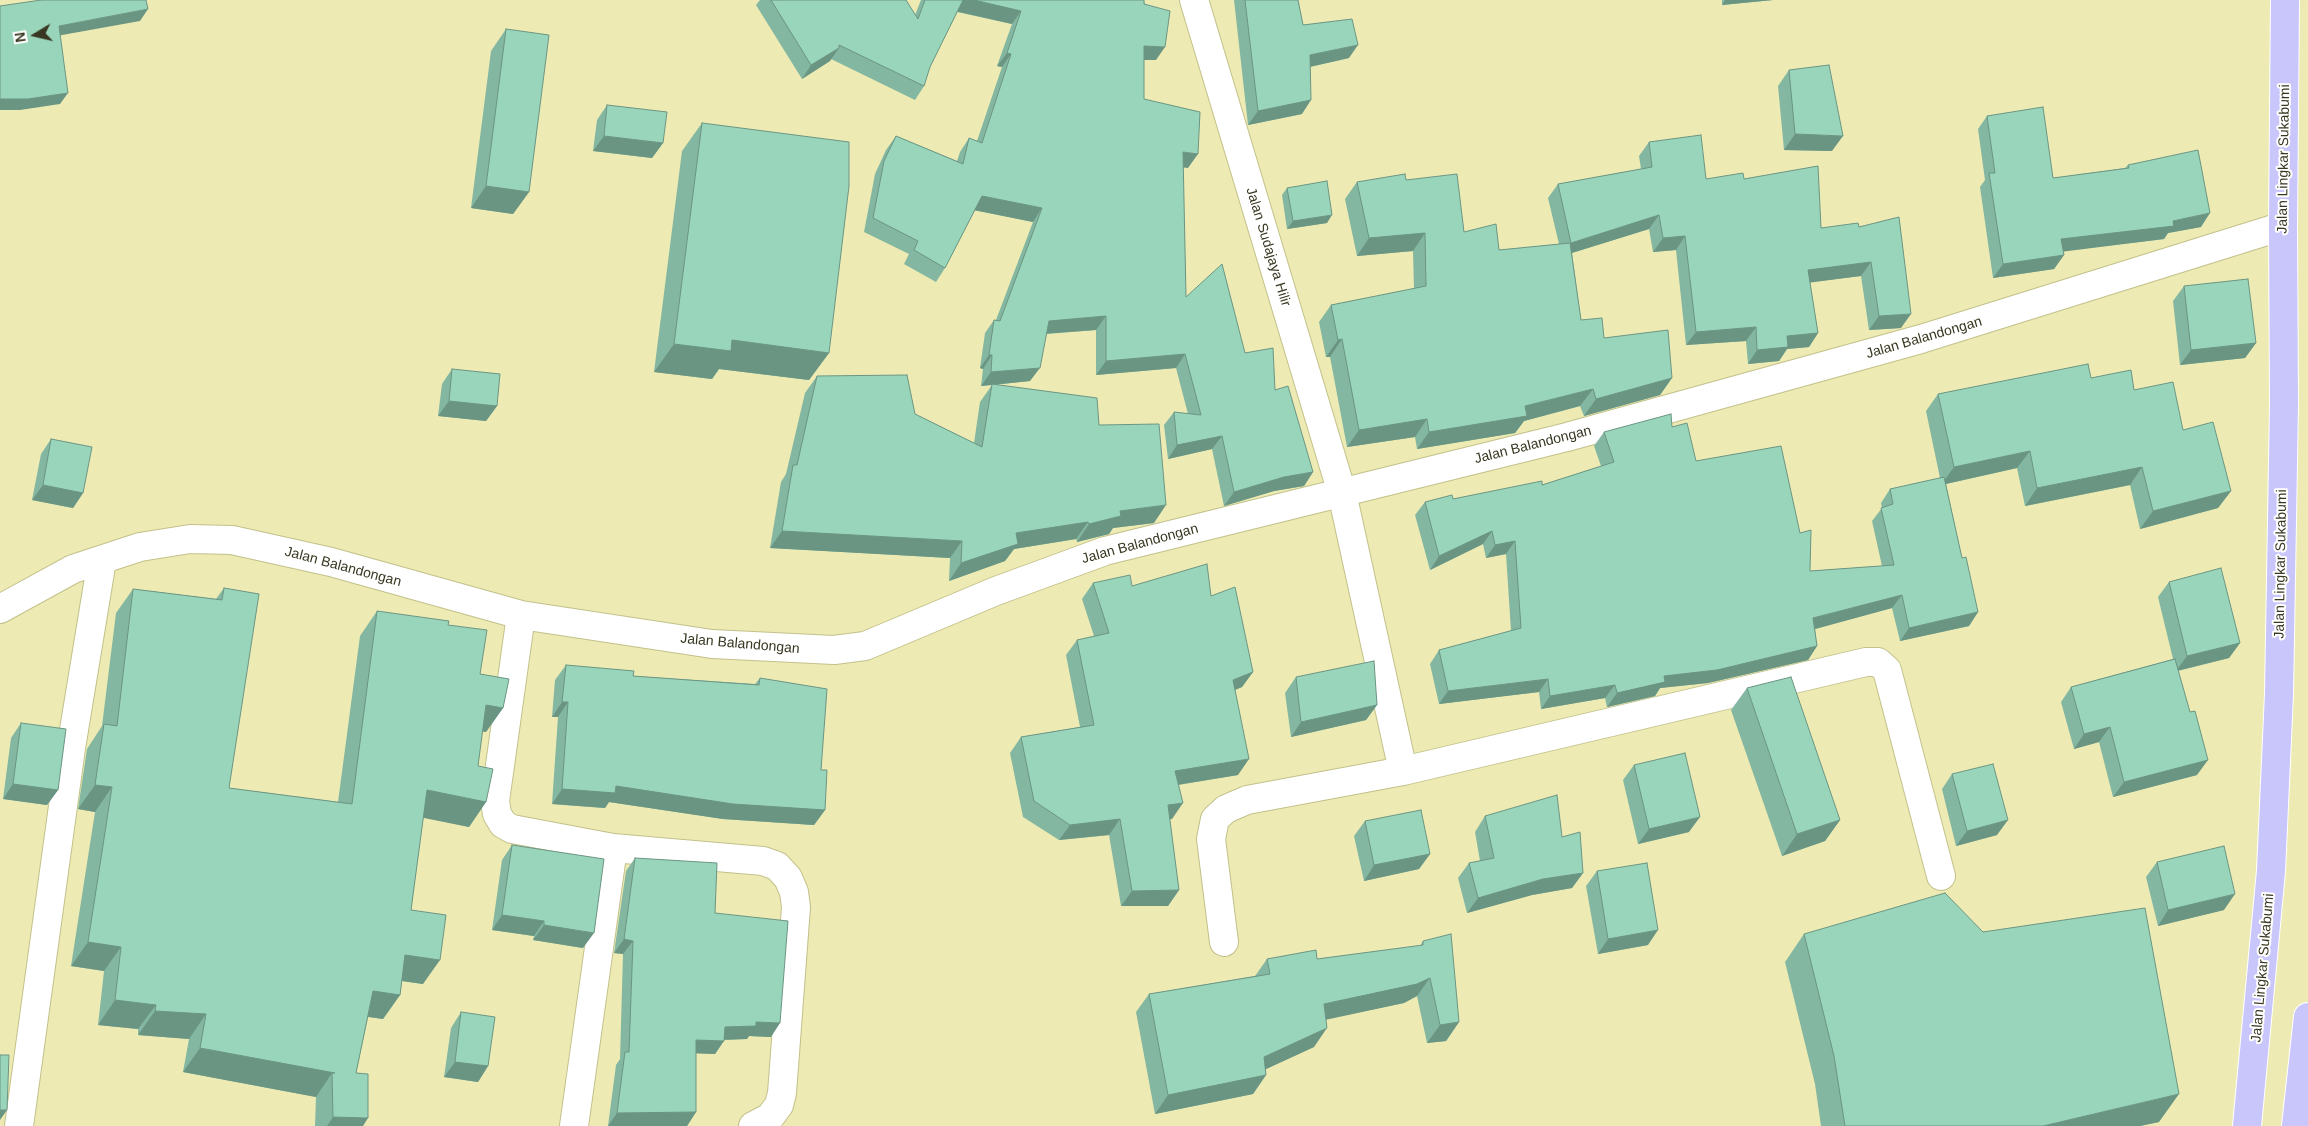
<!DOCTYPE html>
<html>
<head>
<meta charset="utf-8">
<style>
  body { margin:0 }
  #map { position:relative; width:2308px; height:1126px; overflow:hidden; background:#edebb3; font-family:Arial,sans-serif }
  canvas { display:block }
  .north { position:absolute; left:10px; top:10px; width:50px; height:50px; -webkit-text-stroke:4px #fff; paint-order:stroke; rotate:261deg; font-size:14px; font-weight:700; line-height:20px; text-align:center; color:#383721 }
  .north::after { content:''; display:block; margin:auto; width:18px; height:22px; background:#383721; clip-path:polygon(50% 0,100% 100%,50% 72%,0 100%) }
</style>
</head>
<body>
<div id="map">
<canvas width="2308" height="1126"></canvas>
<div class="north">N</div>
</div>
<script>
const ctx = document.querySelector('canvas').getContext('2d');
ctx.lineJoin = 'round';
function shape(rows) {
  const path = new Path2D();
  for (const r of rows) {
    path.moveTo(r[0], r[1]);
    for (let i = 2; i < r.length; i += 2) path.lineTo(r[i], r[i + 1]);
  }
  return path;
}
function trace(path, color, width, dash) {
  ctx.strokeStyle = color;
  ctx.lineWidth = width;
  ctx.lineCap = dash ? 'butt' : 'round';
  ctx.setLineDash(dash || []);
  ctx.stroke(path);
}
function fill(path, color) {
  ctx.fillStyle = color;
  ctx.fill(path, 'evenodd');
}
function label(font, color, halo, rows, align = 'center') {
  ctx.font = font + ' Arial,sans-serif';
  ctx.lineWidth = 4;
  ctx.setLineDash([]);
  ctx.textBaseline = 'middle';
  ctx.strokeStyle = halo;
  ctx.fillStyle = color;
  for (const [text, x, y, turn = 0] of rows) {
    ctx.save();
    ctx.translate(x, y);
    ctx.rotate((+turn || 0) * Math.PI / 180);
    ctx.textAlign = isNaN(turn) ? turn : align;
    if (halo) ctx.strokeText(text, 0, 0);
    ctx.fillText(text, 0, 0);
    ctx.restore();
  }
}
const minor = shape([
  [1194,0,1342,493,1403,771],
  [0,609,73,569,140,547,190,539,232,540,331,562,521,615,712,644,834,650,865,646,996,591,1105,551,1567,437,1921,339,2283,226],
  [521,615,495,801,497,814,503,824,512,829,613,848,763,861,777,866,788,878,794,892,796,907,782,1093,779,1105,770,1117,753,1126],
  [1224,942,1211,839,1215,819,1226,809,1247,800,1403,771,1866,662,1878,662,1887,670,1941,876],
  [19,1126,71,748,102,560],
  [574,1126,613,848]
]);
const primary = shape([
  [2247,1126,2271,871,2279,694,2284,404,2283,226,2285,0],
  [2296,1126,2308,1017]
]);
const wall = shape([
  [760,0,906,0,915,15,921,0,1144,0,1156,60,1144,60,1144,99,1188,168,1183,167,1186,297,1245,353,1275,390,1313,472,1304,486,1274,491,1224,506,1212,449,1168,459,1164,425,1174,412,1188,414,1176,368,1096,375,1096,330,1047,334,1030,381,993,385,1099,425,1154,523,1113,528,1109,534,1077,542,1076,539,1014,549,1005,561,949,581,950,558,770,548,781,482,786,474,805,393,817,376,915,414,974,443,980,402,992,385,981,386,983,369,980,368,985,333,994,320,996,320,1033,222,975,210,945,268,936,282,904,264,909,254,864,232,875,174,886,150,896,136,957,161,960,152,969,138,977,141,1002,67,997,66,1012,24,957,12,930,67,924,86,915,100,831,59,830,61,802,79,756,5],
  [1234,0,1298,0,1303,25,1349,58,1310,67,1302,114,1248,125],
  [1722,0,1773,0,1722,5],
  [506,29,529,192,513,214,471,208,491,51],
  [1789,70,1832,151,1784,150,1778,86],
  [607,105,663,143,652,158,593,151,597,120],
  [1987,116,2053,178,2125,168,2128,165,2201,227,2168,233,2164,239,2063,251,2064,255,2054,269,1993,278,1980,187,1985,180,1978,129],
  [702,123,829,353,809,380,719,369,712,379,654,372,682,151],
  [1649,142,1706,179,1744,179,1821,228,1859,227,1901,328,1869,330,1861,276,1810,282,1818,333,1809,347,1787,349,1779,361,1748,364,1746,341,1686,345,1676,250,1653,252,1649,229,1572,253,1581,320,1604,338,1672,378,1660,395,1584,416,1580,406,1524,421,1515,433,1417,449,1415,437,1347,447,1330,357,1326,357,1319,322,1331,305,1414,289,1413,251,1357,256,1345,199,1357,182,1406,180,1464,232,1499,250,1559,244,1548,198,1558,184,1641,169,1639,156],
  [1287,188,1327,223,1287,229,1282,195],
  [2184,286,2256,343,2245,358,2180,365,2173,301],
  [452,369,497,406,486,421,438,416,442,384],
  [2091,378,2134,390,2183,430,2231,491,2218,508,2140,529,2130,485,2025,506,2017,468,1946,484,1962,558,1978,612,1969,626,1900,641,1892,608,1815,629,1817,646,1808,660,1708,683,1660,688,1655,696,1607,707,1605,698,1541,709,1539,692,1439,704,1430,664,1439,650,1511,631,1506,554,1486,558,1483,544,1430,570,1415,515,1425,502,1453,499,1542,485,1601,466,1594,446,1604,432,1672,427,1696,461,1800,533,1810,571,1882,566,1872,521,1882,508,1881,503,1890,489,1940,478,1926,411,1938,394],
  [51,439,83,493,73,508,32,500,41,454],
  [2169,582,2240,643,2229,658,2178,671,2197,775,2113,797,2099,742,2074,749,2061,702,2071,687,2173,659,2158,597],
  [1093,583,1132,586,1211,596,1253,672,1242,687,1235,690,1238,775,1178,785,1172,819,1169,819,1179,890,1168,906,1121,906,1109,835,1059,840,1023,817,1010,753,1021,737,1080,727,1066,655,1077,640,1094,636,1082,599],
  [224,588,229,788,338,802,360,636,377,611,448,625,503,708,486,732,482,731,478,766,486,802,469,827,423,817,411,910,423,984,402,981,400,995,383,1019,368,1017,356,1073,363,1126,315,1126,316,1097,183,1072,189,1039,138,1035,138,1029,98,1025,104,971,71,966,95,812,78,809,87,749,102,726,116,613,133,589,216,599],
  [566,665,633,676,755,684,760,678,821,770,825,810,814,825,723,819,609,802,605,808,552,804,558,717,552,717,555,680],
  [1296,677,1377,705,1366,720,1291,737,1285,693],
  [1747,688,1840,820,1825,841,1782,856,1731,710],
  [21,723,58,790,47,805,3,799,11,738],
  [1634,765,1689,832,1638,844,1623,780],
  [1952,774,1997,835,1956,846,1942,789],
  [1485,816,1562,837,1583,873,1572,888,1532,895,1467,913,1458,878,1469,863,1480,861,1475,832],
  [1365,821,1430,854,1419,869,1364,881,1354,836],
  [512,845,583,948,533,940,534,936,492,930,502,860],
  [635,858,715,913,771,1037,749,1036,747,1039,724,1040,715,1054,696,1053,696,1112,687,1126,608,1126,616,1065,620,1059,623,954,614,953,626,871],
  [2157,862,2224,910,2158,926,2146,877],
  [1597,871,1648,945,1598,954,1586,886],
  [1804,934,2159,1122,2140,1126,1821,1126,1815,1084,1785,962],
  [1423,941,1459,1022,1446,1041,1427,1043,1417,996,1404,1003,1326,1019,1314,1047,1266,1069,1266,1075,1253,1094,1155,1114,1136,1012,1149,994,1255,976,1267,959,1317,959,1420,946],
  [461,1012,488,1066,478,1082,444,1077,451,1028]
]);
const shadedWall = shape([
  [962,0,974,0,1021,11,1012,24,955,11],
  [1725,0,1773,0,1722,5],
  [148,9,140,21,51,37,59,26],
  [1358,45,1349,58,1300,69,1310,55],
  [1144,46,1165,47,1156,60,1135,60],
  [839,48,830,61,802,79,811,65],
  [1007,53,1011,54,1002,67,997,66],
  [68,93,60,104,20,110,0,110,0,99],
  [1311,100,1302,114,1248,125,1258,111],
  [1795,134,1843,136,1832,151,1784,150],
  [604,136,663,143,652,158,593,151],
  [1183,152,1198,154,1188,168,1174,166],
  [486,186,529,192,513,214,471,208],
  [982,196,1042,208,1033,222,973,210],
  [2210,213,2201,227,2168,233,2164,239,2052,253,2061,239,2173,221],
  [1332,215,1327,223,1287,229,1293,221],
  [1659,215,1649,229,1562,256,1571,243],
  [1425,233,1413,251,1357,256,1369,238],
  [1685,236,1676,250,1653,252,1663,238],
  [2064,255,2054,269,1993,278,2003,264],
  [1871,262,1861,276,1799,284,1808,270],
  [1911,314,1901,328,1869,330,1879,316],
  [1106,316,1096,330,1040,334,1049,321],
  [1756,327,1746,341,1686,345,1696,332],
  [1818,333,1809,347,1787,349,1779,361,1748,364,1757,350,1787,336],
  [1342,339,1330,357,1326,357,1338,340],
  [732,340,829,353,809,380,719,369,712,379,654,372,674,344],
  [2256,343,2245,358,2180,365,2191,350],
  [1185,354,1176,368,1096,375,1106,361],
  [989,355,992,355,983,369,980,368],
  [1040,368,1030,381,981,386,991,372],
  [1672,378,1660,395,1584,416,1596,399],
  [1593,389,1580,406,1524,421,1515,433,1417,449,1429,432,1525,406],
  [449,401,497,406,486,421,438,416],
  [1427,419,1415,437,1347,447,1359,430],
  [1222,436,1212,449,1168,459,1177,445],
  [2030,451,2017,468,1941,485,1954,467],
  [2142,467,2130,485,2025,506,2037,488],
  [1313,472,1304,486,1274,491,1224,506,1234,492,1284,477],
  [43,485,83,493,73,508,32,500],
  [2231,491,2218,508,2140,529,2153,511],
  [1166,505,1154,523,1113,528,1109,534,1077,542,1089,524,1120,511],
  [1088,522,1076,539,1014,549,1005,561,949,581,961,563,1016,533],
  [782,531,962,541,950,558,770,548],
  [1492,531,1483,544,1430,570,1439,556],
  [1515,541,1506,554,1486,558,1495,545],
  [1902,595,1892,608,1804,632,1813,618],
  [1978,612,1969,626,1900,641,1909,628],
  [2240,643,2229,658,2176,671,2187,656],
  [1817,646,1808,660,1708,683,1660,688,1655,696,1607,707,1617,693,1664,676],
  [1253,672,1242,687,1222,695,1233,680],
  [1548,679,1539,692,1439,704,1448,691],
  [1615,685,1605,698,1541,709,1550,696],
  [562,702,568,702,558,717,552,717],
  [486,705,503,708,486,732,469,729],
  [1377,705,1366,720,1291,737,1301,722],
  [2110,727,2099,742,2074,749,2084,734],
  [1249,759,1238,775,1164,787,1175,771],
  [2208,760,2197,775,2113,797,2124,782],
  [13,784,58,790,47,805,3,799],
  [95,785,112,787,95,812,78,809],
  [616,786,825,810,814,825,723,819,609,802,605,808,552,804,562,789],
  [427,790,486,802,469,827,409,815],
  [1183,803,1172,819,1157,821,1168,805],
  [1700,817,1689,832,1638,844,1649,829],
  [1120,819,1109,835,1059,840,1070,825],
  [1840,820,1825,841,1782,856,1797,834],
  [2008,820,1997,835,1956,846,1967,831],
  [1430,854,1419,869,1364,881,1374,865],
  [1583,873,1572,888,1532,895,1467,913,1478,898,1543,879],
  [1179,890,1168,906,1121,906,1132,891],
  [2235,894,2224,910,2158,926,2168,910],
  [502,915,544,921,534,936,492,930],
  [544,925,594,933,583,948,533,940],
  [1658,930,1648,945,1598,954,1608,939],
  [624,939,633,941,623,954,614,953],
  [88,942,121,947,104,971,71,966],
  [405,955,440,960,423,984,388,979],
  [1430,978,1417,996,1404,1003,1311,1023,1324,1004],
  [373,991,400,995,383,1019,356,1015],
  [115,1000,156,1005,138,1029,98,1025],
  [155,1011,206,1014,189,1039,138,1035],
  [756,1022,780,1023,771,1037,749,1036,747,1039,716,1040,725,1027],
  [1459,1022,1446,1041,1427,1043,1440,1025],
  [1327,1028,1314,1047,1251,1076,1264,1057],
  [696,1040,724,1041,715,1054,686,1053],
  [200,1048,335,1073,332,1073,316,1097,183,1072],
  [455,1062,488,1066,478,1082,444,1077],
  [1266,1075,1253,1094,1155,1114,1168,1095],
  [2179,1094,2159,1122,2140,1126,2043,1126],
  [0,1110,7,1110,0,1120],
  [696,1112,687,1126,608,1126,617,1113],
  [333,1117,368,1118,363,1126,327,1126]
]);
const building = shape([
  [41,0,146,0,148,9,59,26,68,93,28,99,0,99,0,6,41,0],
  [771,0,906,0,918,19,925,0,963,0,930,67,924,86,839,45,839,48,811,65,771,0],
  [974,0,1144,0,1144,4,1170,11,1165,47,1144,46,1144,99,1200,112,1198,154,1183,152,1186,297,1222,264,1245,353,1273,348,1275,390,1288,386,1313,472,1284,477,1234,492,1222,436,1177,445,1174,412,1201,415,1185,354,1106,361,1106,316,1049,321,1040,368,991,372,992,355,989,355,994,320,1000,321,1042,208,982,196,945,268,914,250,918,241,873,218,884,161,896,136,963,164,969,138,982,143,1011,54,1007,53,1021,11,974,0],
  [1245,0,1298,0,1303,25,1352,19,1358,45,1310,55,1311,100,1258,111,1245,0],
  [506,29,549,35,529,192,486,186,506,29],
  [1829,65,1843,136,1795,134,1789,70,1829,65],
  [607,105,667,112,663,143,604,136,607,105],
  [2043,107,2053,178,2129,168,2128,165,2198,150,2210,213,2173,221,2174,226,2061,239,2064,255,2003,264,1989,173,1995,173,1987,116,2043,107],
  [702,123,849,142,849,186,829,353,732,340,731,351,674,344,702,123],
  [1701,135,1706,179,1743,173,1744,179,1818,166,1821,228,1858,223,1859,227,1899,217,1911,314,1879,316,1871,262,1808,270,1818,333,1787,336,1788,347,1757,350,1756,327,1696,332,1685,236,1663,238,1659,215,1571,243,1558,184,1652,167,1649,142,1701,135],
  [1405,174,1406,180,1457,174,1464,232,1496,224,1499,250,1570,243,1581,320,1602,318,1604,338,1668,330,1672,378,1596,399,1593,389,1525,406,1527,416,1429,432,1427,419,1359,430,1342,339,1338,340,1331,305,1426,286,1425,233,1369,238,1357,182,1405,174],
  [1327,181,1332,215,1293,221,1287,188,1327,181],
  [2248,279,2256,343,2191,350,2184,286,2248,279],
  [2088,364,2091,378,2131,370,2134,390,2173,382,2183,430,2213,422,2231,491,2153,511,2142,467,2037,488,2030,451,1954,467,1938,394,2088,364],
  [452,369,500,374,497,406,449,401,452,369],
  [907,375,915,414,982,447,992,384,1097,398,1099,425,1159,424,1166,505,1120,511,1121,516,1089,524,1088,522,1016,533,1018,544,961,563,962,541,782,531,793,465,797,465,817,376,907,375],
  [1671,414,1672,427,1687,423,1696,461,1781,446,1800,533,1811,530,1810,571,1894,565,1881,508,1893,504,1890,489,1944,477,1962,558,1966,557,1978,612,1909,628,1902,595,1813,618,1817,646,1717,670,1664,676,1665,682,1617,693,1615,685,1550,696,1548,679,1448,691,1439,650,1521,628,1515,541,1495,545,1492,531,1439,556,1425,502,1452,495,1453,499,1542,481,1542,485,1614,462,1604,432,1671,414],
  [51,439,92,447,83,493,43,485,51,439],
  [1207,564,1211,596,1235,587,1253,672,1233,680,1249,759,1175,771,1183,803,1168,805,1179,890,1132,891,1120,819,1070,825,1034,801,1021,737,1094,725,1077,640,1109,633,1093,583,1130,575,1132,586,1207,564],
  [2221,568,2240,643,2187,656,2169,582,2221,568],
  [224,588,259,594,229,788,352,804,377,611,449,621,448,625,487,630,480,674,509,679,503,708,486,705,478,766,493,769,486,802,427,790,411,910,446,915,440,960,405,955,400,995,373,991,356,1073,368,1074,368,1118,333,1117,332,1073,335,1073,200,1048,206,1014,155,1011,156,1005,115,1000,121,947,88,942,112,787,95,785,104,724,117,726,133,589,222,600,224,588],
  [2175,659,2190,712,2195,711,2208,760,2124,782,2110,727,2084,734,2071,687,2175,659],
  [1374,661,1377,705,1301,722,1296,677,1374,661],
  [566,665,634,671,633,676,759,685,760,678,827,689,821,770,827,770,825,810,733,804,616,786,615,793,562,789,568,702,562,702,566,665],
  [1791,677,1840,820,1797,834,1747,688,1791,677],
  [21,723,66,729,58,790,13,784,21,723],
  [1685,753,1700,817,1649,829,1634,765,1685,753],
  [1993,764,2008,820,1967,831,1952,774,1993,764],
  [1557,795,1562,837,1580,832,1583,873,1543,879,1478,898,1469,863,1494,858,1485,816,1557,795],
  [1421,810,1430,854,1374,865,1365,821,1421,810],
  [512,845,604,859,594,933,544,925,544,921,502,915,512,845],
  [2224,846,2235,894,2168,910,2157,862,2224,846],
  [635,858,717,863,715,913,788,921,780,1023,756,1022,756,1026,725,1027,724,1041,696,1040,696,1112,617,1113,625,1052,629,1052,633,941,624,939,635,858],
  [1647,863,1658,930,1608,939,1597,871,1647,863],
  [1945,893,1983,932,2145,908,2179,1094,2043,1126,1845,1126,1834,1056,1804,934,1945,893],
  [1451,934,1459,1022,1440,1025,1430,978,1417,984,1324,1004,1327,1028,1264,1057,1266,1075,1168,1095,1149,994,1270,974,1267,959,1316,950,1317,959,1423,945,1423,941,1451,934],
  [461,1012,495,1017,488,1066,455,1062,461,1012],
  [0,1055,9,1055,7,1110,0,1110,0,1055]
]);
const streetNames = [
  ["Jalan Lingkar Sukabumi",2284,159,-89],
  ["Jalan Sudajaya Hilir",1268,247,73],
  ["Jalan Balandongan",1924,338,-16],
  ["Jalan Balandongan",1533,445,-14],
  ["Jalan Balandongan",1140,544,-15],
  ["Jalan Lingkar Sukabumi",2281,564,-89],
  ["Jalan Balandongan",343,567,15],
  ["Jalan Balandongan",740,644,5],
  ["Jalan Lingkar Sukabumi",2263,968,-85]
];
trace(minor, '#c3c18b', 30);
trace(primary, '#fff', 30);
trace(minor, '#fff', 28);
trace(primary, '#c9c6fb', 28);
fill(wall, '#84b7a1');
fill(shadedWall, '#6b9583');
fill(building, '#99d5bb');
trace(building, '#6b9583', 1);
label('14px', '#383721', '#fff', streetNames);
</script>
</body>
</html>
